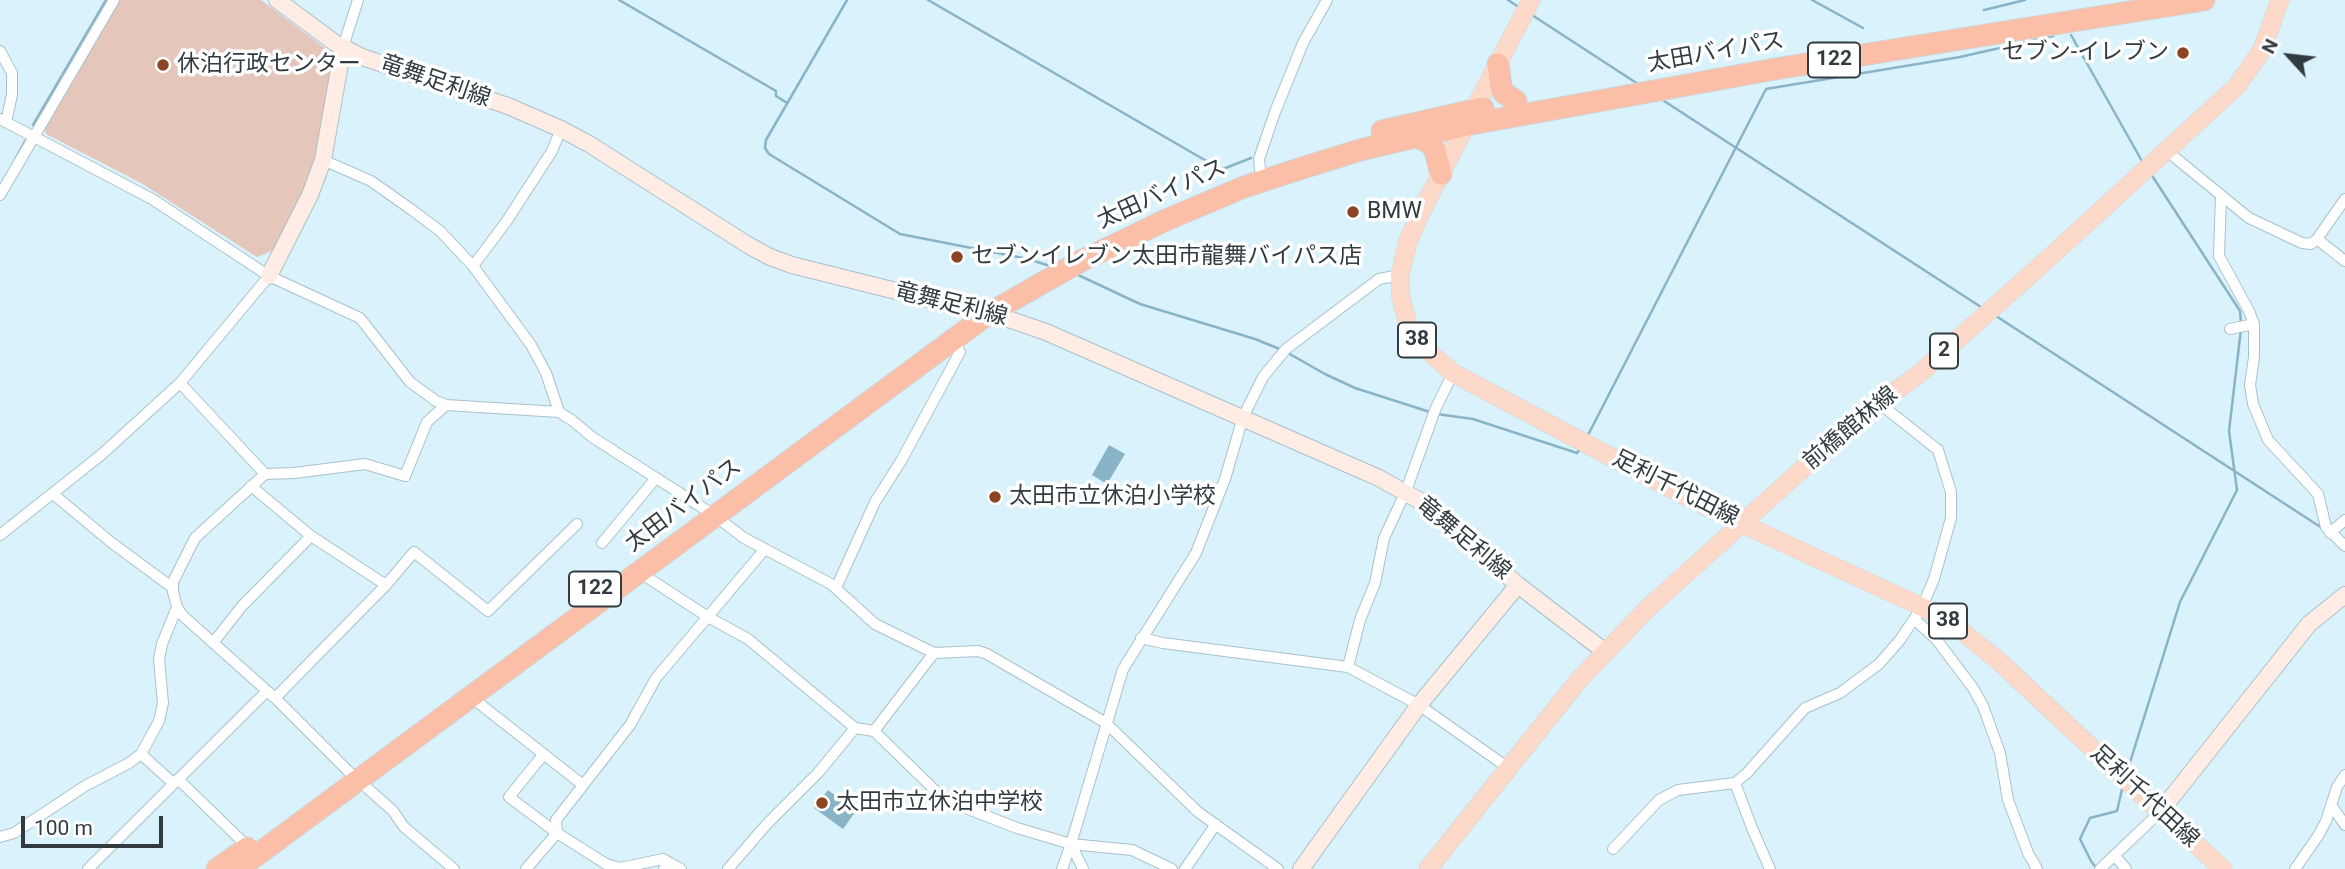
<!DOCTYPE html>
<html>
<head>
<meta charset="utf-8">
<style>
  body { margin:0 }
  #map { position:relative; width:2345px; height:869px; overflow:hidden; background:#d9f2fc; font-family:Roboto,sans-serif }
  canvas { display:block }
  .north { position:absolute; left:2254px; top:21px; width:70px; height:70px; -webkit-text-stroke:5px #fff; paint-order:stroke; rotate:297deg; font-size:19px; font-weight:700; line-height:28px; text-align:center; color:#323c40 }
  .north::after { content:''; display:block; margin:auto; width:24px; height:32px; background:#323c40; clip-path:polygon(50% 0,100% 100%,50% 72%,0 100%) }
  .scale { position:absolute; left:21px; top:816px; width:142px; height:32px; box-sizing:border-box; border:4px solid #323c40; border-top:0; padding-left:9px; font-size:21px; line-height:24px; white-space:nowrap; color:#323c40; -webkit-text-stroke:5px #fff; paint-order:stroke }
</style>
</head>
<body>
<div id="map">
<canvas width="2345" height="869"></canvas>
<div class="north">N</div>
<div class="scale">100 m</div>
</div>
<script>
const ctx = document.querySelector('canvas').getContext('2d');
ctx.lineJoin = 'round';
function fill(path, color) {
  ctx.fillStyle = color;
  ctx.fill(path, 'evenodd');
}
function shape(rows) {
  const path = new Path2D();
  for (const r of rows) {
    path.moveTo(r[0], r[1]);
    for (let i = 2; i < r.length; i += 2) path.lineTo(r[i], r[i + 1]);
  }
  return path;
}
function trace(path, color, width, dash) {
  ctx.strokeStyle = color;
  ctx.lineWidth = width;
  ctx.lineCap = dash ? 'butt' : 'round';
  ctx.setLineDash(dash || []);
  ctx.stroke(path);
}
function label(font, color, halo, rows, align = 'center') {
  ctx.font = font + ' Roboto,"Noto Sans JP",sans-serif';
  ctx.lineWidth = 7;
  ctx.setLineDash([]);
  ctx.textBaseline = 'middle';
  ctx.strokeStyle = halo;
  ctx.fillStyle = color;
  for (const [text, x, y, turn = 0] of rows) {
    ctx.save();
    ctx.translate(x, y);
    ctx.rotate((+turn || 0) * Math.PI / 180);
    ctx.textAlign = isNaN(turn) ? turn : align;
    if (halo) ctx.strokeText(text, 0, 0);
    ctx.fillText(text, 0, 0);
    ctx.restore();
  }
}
const green = shape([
  [119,0,261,0,334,55,315,161,301,197,274,250,257,257,141,183,46,134,45,129]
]);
const water = shape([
  [1109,445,1125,454,1107,484,1092,475],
  [828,790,856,811,843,829,814,808]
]);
const stream = shape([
  [619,0,776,91,776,96,787,103],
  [847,0,766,140,765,148,769,154,900,234,1028,259,1053,267],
  [928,0,1203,159,1223,169,1251,158],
  [1508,0,1520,8],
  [1812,0,1863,28],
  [1984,10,2025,0],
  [1532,15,1638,84],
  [2071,35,2143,163],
  [1661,99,1984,309],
  [33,125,106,0],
  [16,158,25,141],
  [2151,174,2240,311,2241,323],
  [1076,274,1140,304,1255,339,1282,350],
  [1996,316,2322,528],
  [1288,353,1325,374,1355,388,1430,412],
  [1437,414,1473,419,1577,453,1580,449],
  [1587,437,1766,89,1960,57,2053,36],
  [2127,772,2180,602,2237,490,2229,431,2241,329],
  [2097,869,2091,861,2080,839,2090,818,2117,811,2123,785]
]);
const street = shape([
  [343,47,358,0],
  [0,51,12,73,12,95,6,122],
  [0,119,152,199,269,276,360,318,410,382,436,401,446,405,559,412,573,421,592,437,714,515,744,538,831,584,875,624,934,653,978,651,987,654,1106,723,1198,812,1278,869],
  [2167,151,2249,218,2302,243,2311,244,2317,239,2345,199],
  [323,160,371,181,412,210,440,231,473,266,531,345,546,373,559,412],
  [1260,169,1259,159,1275,112,1303,43,1327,0],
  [0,195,114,0],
  [2221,196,2219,256,2249,311,2254,324,2254,357,2250,385,2253,404,2268,440,2318,494,2326,527,2345,546],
  [2317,239,2345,261],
  [473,266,506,222,552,151,561,129],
  [2230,329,2254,324],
  [180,383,265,474],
  [446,405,427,422,405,476,365,464,294,473,265,474,195,538,173,582,173,592,177,607,182,615,275,698,348,771,393,811,404,827,454,869],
  [251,486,311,536,386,585],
  [53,494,112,543,173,588],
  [2330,533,2345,520],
  [0,535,101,455,180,383,269,276],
  [602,543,656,478],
  [639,572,708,617,748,639,855,728,874,731,934,653],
  [836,588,875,502,901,461,960,352,954,339],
  [1914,619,1936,639,1973,688,1983,706,2000,753,2008,800,2028,853,2037,869],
  [1141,638,1163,643,1348,667,1419,705,1507,767],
  [213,643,242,606,311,536],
  [1348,667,1360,620,1375,583,1384,538,1406,491,1435,410,1453,373],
  [471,697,583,785],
  [275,698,386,585,414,552,488,611,577,524],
  [874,731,945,800,1017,828,1071,844,1132,850,1172,869],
  [141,754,173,783],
  [543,755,509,797,557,833,606,864,620,868,663,859,670,863],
  [178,779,248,847],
  [1735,783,1752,828,1770,869],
  [2331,805,2345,825],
  [0,837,14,833,85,786,129,763,141,754,159,721,163,703,159,659,162,644,177,607],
  [1071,844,1083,869],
  [1613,849,1659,800,1678,790,1735,783,1747,773,1805,708,1840,693,1879,664,1900,640,1922,607,1934,579,1951,518,1951,492,1938,450,1879,403],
  [2115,856,2126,869],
  [88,869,267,691],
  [526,869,557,833,556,820,630,725,656,678,765,549],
  [664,869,670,863,681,869],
  [728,869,766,825,818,773,855,728],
  [1062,869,1071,844,1123,669,1196,553,1225,479,1243,417,1263,377,1286,349,1379,279,1400,275],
  [1185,869,1216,824],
  [2100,869,2160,812],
  [2295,869,2318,836,2326,821,2337,787,2345,775]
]);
const secondary = shape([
  [277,0,335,43,362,57,508,106,561,129,589,144,748,245,770,257,792,265,1008,319,1046,332,1379,478,1422,502,1518,585,1604,651],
  [269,276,310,195,323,160,343,47],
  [2160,812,2309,624,2345,595],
  [1301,869,1419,705,1518,585]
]);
const primary = shape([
  [1531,0,1422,210,1408,241,1400,275,1401,298,1408,324,1419,343,1453,373,1664,485,1721,514,1922,607,1953,624,2001,663,2160,812,2223,869],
  [1428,869,1578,681,1648,608,1809,463,1879,403,1919,374,2050,257,2237,86,2262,50,2280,0]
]);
const highway = shape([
  [1498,64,1501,87,1504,93,1516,101],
  [1382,131,1483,108],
  [1418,137,1431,144,1435,151,1441,174],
  [217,869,247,848],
  [238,869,988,314,1081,261,1166,220,1244,187,1296,170,1360,150,1466,125,1775,69,2204,0]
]);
const markers = [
  [2183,53,7,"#8c4424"],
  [163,65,7,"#8c4424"],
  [1353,212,7,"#8c4424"],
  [957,257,7,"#8c4424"],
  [995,497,7,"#8c4424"],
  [822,803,7,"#8c4424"]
];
const shields = [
  [1834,60,52],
  [1417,340,38],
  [1944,351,28],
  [595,589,52],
  [1948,621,38]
];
const shieldNames = [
  ["122",1834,60],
  ["38",1417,340],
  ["2",1944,351],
  ["122",595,589],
  ["38",1948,621]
];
const streetNames = [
  ["太田バイパス",1716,53,-10],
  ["竜舞足利線",435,82,19],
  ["太田バイパス",1162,195,-24],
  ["竜舞足利線",951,305,14],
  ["前橋館林線",1851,429,-40],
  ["足利千代田線",1675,489,27],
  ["太田バイパス",684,506,-37],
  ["竜舞足利線",1463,539,40],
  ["足利千代田線",2144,797,43]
];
const poiNames = [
  ["セブン-イレブン",2169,53,"right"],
  ["休泊行政センター",177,65],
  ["BMW",1367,212],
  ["セブンイレブン太田市龍舞バイパス店",971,257],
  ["太田市立休泊小学校",1009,497],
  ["太田市立休泊中学校",836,803]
];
fill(green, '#e4c6ba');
fill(water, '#89b4c7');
trace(stream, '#89b4c7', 2.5);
trace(street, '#a9c1cb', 12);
trace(secondary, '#a9c1cb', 18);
trace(primary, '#d2d4d5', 19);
trace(highway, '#d2d4d5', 23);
trace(street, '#fff', 10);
trace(secondary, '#feece5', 16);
trace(primary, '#fdd9ca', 18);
trace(highway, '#fbbfa7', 21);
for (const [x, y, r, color] of markers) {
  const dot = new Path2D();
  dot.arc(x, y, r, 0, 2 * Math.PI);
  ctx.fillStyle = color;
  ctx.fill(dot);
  trace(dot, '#fff', 2.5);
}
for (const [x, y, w] of shields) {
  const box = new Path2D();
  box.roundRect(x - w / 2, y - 17.5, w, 35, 5);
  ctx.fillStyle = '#fff';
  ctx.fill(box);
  trace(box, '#323c40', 2);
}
label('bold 21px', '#323c40', null, shieldNames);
label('23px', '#323c40', '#fff', streetNames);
label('23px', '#323c40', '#fff', poiNames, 'left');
</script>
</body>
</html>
